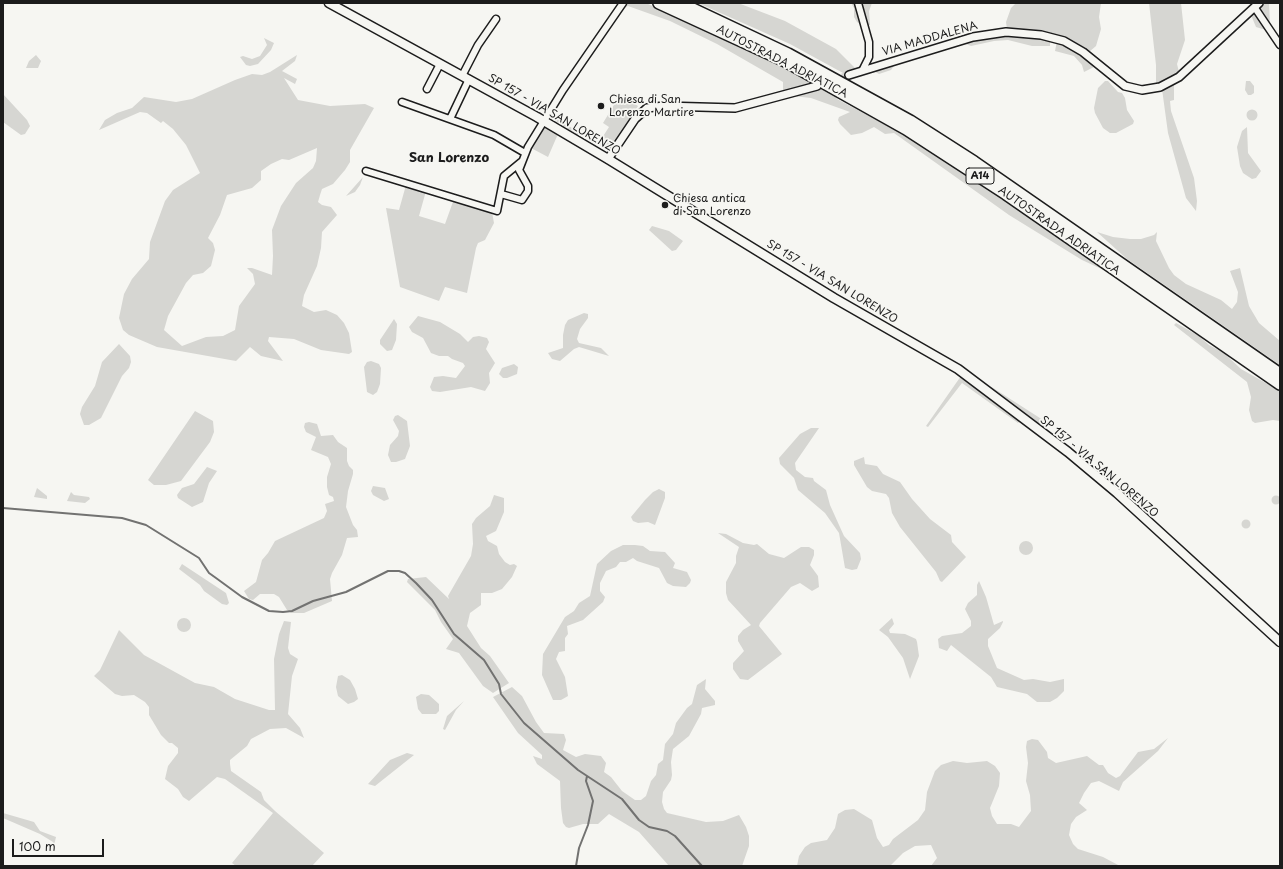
<!DOCTYPE html>
<html>
<head>
<meta charset="utf-8">
<style>
  body { margin:0 }
  #map { position:relative; width:1283px; height:869px; overflow:hidden; background:#f6f6f2; font-family:"Playpen Sans",sans-serif }
  canvas { display:block }
  .frame { position:absolute; inset:0; border:4px solid #1c1c1c; pointer-events:none }
  .scale { position:absolute; left:12px; top:839px; width:92px; height:18px; box-sizing:border-box; border:2px solid #1c1c1c; border-top:0; padding-left:5px; font-size:12px; line-height:14px; white-space:nowrap; color:#1c1c1c; -webkit-text-stroke:3px #f6f6f2; paint-order:stroke }
</style>
</head>
<body>
<div id="map">
<canvas width="1283" height="869"></canvas>
<div class="frame"></div>
<div class="scale">100 m</div>
</div>
<script>
const ctx = document.querySelector('canvas').getContext('2d');
ctx.lineJoin = 'round';
function fill(path, color) {
  ctx.fillStyle = color;
  ctx.fill(path, 'evenodd');
}
function shape(rows) {
  const path = new Path2D();
  for (const r of rows) {
    if (r.length === 3) {
      path.moveTo(r[0] + r[2], r[1]);
      path.arc(r[0], r[1], r[2], 0, 2 * Math.PI);
      continue;
    }
    path.moveTo(r[0], r[1]);
    for (let i = 2; i < r.length; i += 2) path.lineTo(r[i], r[i + 1]);
  }
  return path;
}
function trace(path, color, width, dash) {
  ctx.strokeStyle = color;
  ctx.lineWidth = width;
  ctx.lineCap = dash ? 'butt' : 'round';
  ctx.setLineDash(dash || []);
  ctx.stroke(path);
}
function label(font, color, halo, rows, align = 'center') {
  ctx.font = font + ' "Playpen Sans",sans-serif';
  ctx.lineWidth = 3.5;
  ctx.setLineDash([]);
  ctx.textBaseline = 'middle';
  ctx.strokeStyle = halo;
  ctx.fillStyle = color;
  for (const [text, x, y, turn = 0] of rows) {
    ctx.save();
    ctx.translate(x, y);
    ctx.rotate((+turn || 0) * Math.PI / 180);
    ctx.textAlign = isNaN(turn) ? turn : align;
    if (halo) ctx.strokeText(text, 0, 0);
    ctx.fillText(text, 0, 0);
    ctx.restore();
  }
}
const green = shape([
  [626,3,646,3,768,59,818,84,740,104,783,90,783,82,717,44,670,21,628,6,622,9],
  [698,3,738,3,785,21,836,49,855,68,848,73,843,73,790,44],
  [851,3,872,3,869,11,870,25,863,26,857,22,854,17,854,8],
  [1016,3,1101,3,1099,17,1101,29,1096,46,1089,52,1066,39,1007,29,1006,22,1011,8],
  [1149,3,1181,3,1185,40,1177,64,1179,72,1171,79,1156,85,1156,65],
  [1261,3,1269,3,1270,25,1266,30,1256,27,1251,15],
  [1006,33,1050,40,1050,46,1032,46,1008,40,994,41,971,46,966,44,965,42],
  [264,38,274,43,271,50,258,64,250,66,246,65,240,57,243,56,252,59,260,56,267,45],
  [1057,41,1073,48,1096,66,1084,72,1082,65,1074,56,1055,51],
  [36,55,41,61,38,68,26,68,29,61],
  [297,55,295,61,282,71,297,79,295,84,284,78,298,100,330,106,365,104,374,108,350,150,350,162,345,170,333,184,322,189,320,195,318,202,322,205,331,207,337,215,322,232,321,248,317,266,304,295,302,306,314,312,326,310,337,315,344,323,349,333,352,352,349,354,321,350,294,339,269,337,268,341,283,361,261,356,250,347,236,361,157,347,129,335,123,330,119,318,124,294,132,279,149,259,150,242,165,201,173,190,200,173,186,145,173,129,163,121,161,123,147,113,140,112,99,130,105,120,117,113,132,108,144,97,176,102,192,99,235,80,252,74,262,75,270,72],
  [317,148,316,161,313,168,296,183,281,206,272,230,273,256,272,275,252,268,247,268,253,274,255,284,239,306,235,330,223,336,206,337,182,346,164,330,168,316,186,283,193,275,203,273,211,266,215,250,213,243,208,238,220,215,227,195,252,188,261,180,261,171,271,164,282,159,289,160],
  [894,66,891,70,879,74,872,70],
  [1105,81,1108,81,1118,92,1122,93,1125,98,1127,110,1134,121,1133,124,1116,133,1110,133,1103,128,1095,113,1094,108,1098,88],
  [1246,81,1250,81,1254,86,1254,93,1251,95,1248,95,1245,90],
  [1174,84,1174,100,1170,101,1171,111,1194,178,1197,201,1196,211,1186,198,1168,133,1162,89],
  [821,87,833,93,837,99,923,145,1063,238,1108,272,1082,260,1009,215,894,133,885,134,874,127,862,133,851,135,840,124,838,120,839,117,850,112,811,98,793,96],
  [3,94,27,120,30,126,25,134,21,135,3,122],
  [620,95,638,106,609,151,598,144,609,127,603,123],
  [1252,115,5.5],
  [553,114,554,117,572,128,576,122,577,123,574,129,579,132,578,135,551,118],
  [542,125,558,134,548,157,531,148],
  [1247,127,1248,153,1261,171,1256,178,1252,179,1243,173,1240,166,1237,147,1242,131],
  [363,177,360,185,355,192,346,196],
  [406,185,426,191,419,216,445,224,454,199,492,212,494,223,485,240,478,243,476,248,467,293,445,287,439,301,400,287,386,208,399,210],
  [652,226,669,231,683,241,676,250,672,251,649,230],
  [1097,232,1113,237,1130,239,1141,239,1154,235,1157,232,1156,241,1169,268,1174,275,1186,284,1221,300,1232,309,1237,302,1238,292,1230,271,1240,268,1249,306,1259,323,1280,341,1280,365,1127,259],
  [584,313,588,314,588,318,580,329,577,339,579,343,601,348,609,356,579,347,574,349,560,361,552,359,548,353,563,348,563,335,565,325,568,320],
  [418,316,440,322,460,334,468,342,473,337,479,336,487,338,489,342,486,349,495,363,489,373,490,383,485,391,471,387,440,392,432,391,430,387,434,377,443,376,456,378,465,366,463,363,452,359,448,356,439,356,431,353,423,338,412,332,409,327],
  [394,319,397,324,396,340,392,350,387,351,380,344,380,340],
  [1176,323,1199,336,1209,345,1224,353,1241,369,1280,391,1280,421,1273,420,1255,423,1252,421,1249,410,1251,397,1247,382,1174,325],
  [119,344,130,356,131,362,129,368,122,376,101,418,89,425,84,425,80,414,82,407,95,386,102,362],
  [371,361,379,364,381,368,380,384,377,392,373,395,367,392,364,367,367,362],
  [514,364,518,367,517,374,507,378,503,378,499,374,502,368],
  [961,376,1022,419,1018,423,962,383,928,427,926,426],
  [990,386,1043,420,1046,429],
  [195,411,213,421,214,432,210,442,181,481,166,485,154,485,148,480],
  [398,415,407,421,410,446,405,459,396,462,391,462,388,455,390,445,398,436,399,431,393,420,395,416],
  [309,422,317,424,321,436,333,435,338,442,347,448,347,461,349,466,353,470,353,474,348,491,346,507,353,525,357,530,358,537,347,538,342,555,332,573,330,579,332,601,304,613,291,613,287,610,279,597,274,594,260,594,253,600,249,599,244,591,256,582,262,560,268,553,275,541,324,518,327,511,325,504,334,501,333,497,329,495,327,487,327,477,331,464,328,457,311,450,316,437,306,432,304,427,305,423],
  [811,428,819,428,795,463,796,470,805,477,813,478,814,481,826,490,830,505,844,536,860,553,861,559,857,569,852,570,845,568,839,533,825,513,798,490,794,478,780,464,779,458,800,434],
  [864,457,865,464,877,466,883,474,900,482,912,499,930,519,951,535,952,542,966,557,942,582,940,581,936,572,900,527,892,513,889,498,886,494,872,491,867,487,854,465,854,461],
  [207,467,217,471,209,483,203,502,192,507,178,498,177,495,182,488,194,484],
  [373,486,385,488,389,499,384,501,373,495,371,491],
  [37,488,47,496,47,499,34,497],
  [659,489,665,492,665,498,655,525,648,522,638,523,633,521,631,517,645,500,653,492],
  [71,492,74,495,89,497,90,499,85,503,67,501],
  [494,495,504,498,504,512,496,531,486,536,488,541,497,546,499,554,505,562,510,565,514,564,517,566,512,577,502,589,492,593,481,593,481,605,470,613,467,626,481,648,490,656,509,683,493,693,483,686,459,653,446,649,453,639,441,622,435,610,407,582,408,579,426,577,449,599,448,596,471,556,473,544,472,524,476,518,490,506],
  [1276,500,4.5],
  [1246,524,4.5],
  [718,533,726,534,743,543,754,545,757,544,769,554,784,558,801,547,809,547,814,550,814,555,810,565,818,576,819,587,812,591,800,583,791,587,760,623,759,626,782,654,748,680,740,679,733,669,733,663,744,651,738,641,738,636,743,630,751,625,728,600,726,593,726,582,736,563,736,556,739,547],
  [1026,548,7],
  [623,545,635,545,643,546,650,551,665,552,675,563,673,568,687,572,691,580,690,583,686,587,673,586,667,583,659,568,637,561,633,558,626,562,620,562,616,567,606,571,600,583,600,591,605,597,603,602,583,620,567,626,568,634,565,638,565,651,559,652,556,659,565,677,568,696,561,700,553,700,542,675,543,654,565,617,574,611,579,603,590,596,597,564,611,551],
  [182,564,226,593,229,603,227,605,222,604,204,591,200,585,179,569],
  [979,581,986,597,994,625,1003,621,1003,622,1000,628,988,639,988,646,997,668,1024,680,1033,679,1050,682,1064,679,1064,691,1057,698,1050,702,1037,702,1027,694,997,687,991,677,951,645,947,651,939,648,938,639,942,636,962,633,971,626,971,621,965,609,968,603,977,595,977,585],
  [184,625,7],
  [892,618,894,624,889,630,890,633,905,634,916,639,917,642,919,656,910,679,903,658,888,637,879,630],
  [284,621,291,622,288,648,290,654,298,659,292,676,288,714,300,728,304,738,286,728,270,729,251,739,247,746,230,760,230,764,231,771,261,792,264,800,275,811,324,853,312,866,236,866,232,863,273,813,225,779,217,777,189,801,183,797,178,789,165,779,168,766,178,753,178,748,172,743,169,743,161,735,149,715,149,707,145,702,134,695,122,696,115,694,94,676,100,670,119,630,144,655,195,683,214,687,235,699,269,710,275,710,274,659,279,634],
  [342,675,350,680,355,689,358,699,354,702,348,704,338,696,336,687,338,676],
  [706,679,705,689,715,701,715,705,702,708,701,714,689,736,673,749,671,762,672,775,671,780,663,792,662,802,664,809,667,813,706,822,723,821,739,815,746,827,749,836,749,846,742,866,669,866,639,832,609,814,598,824,583,824,569,828,566,827,563,823,561,808,560,781,537,764,533,756,542,759,542,755,518,733,493,697,512,687,522,696,536,722,544,733,564,734,566,740,563,750,576,757,585,754,601,756,606,763,604,772,611,777,622,791,635,800,641,800,646,796,651,781,656,775,658,764,663,760,665,744,673,734,676,723,687,708,692,704,697,685],
  [421,694,429,695,439,704,439,711,436,714,422,714,418,709,416,697],
  [464,701,456,710,445,730,443,729,447,716],
  [1168,738,1158,751,1123,782,1119,791,1099,781,1091,783,1084,793,1079,803,1087,810,1076,817,1071,824,1069,835,1073,844,1078,849,1103,857,1120,866,931,866,937,858,931,845,915,846,903,853,890,866,797,866,799,856,805,847,811,843,827,840,835,828,838,814,845,810,854,809,872,820,877,838,883,847,889,845,893,839,918,820,925,810,927,792,935,771,941,765,953,761,967,763,987,761,995,766,1000,773,999,786,990,808,992,816,997,824,1011,824,1019,827,1031,811,1030,795,1026,781,1028,763,1026,747,1027,741,1032,739,1038,740,1047,752,1048,758,1056,763,1087,756,1099,765,1103,765,1108,773,1116,778,1120,776,1138,752,1154,749],
  [407,753,414,755,375,786,368,784,390,760],
  [3,813,34,822,40,831,56,837,53,850,53,842,40,834,3,818]
]);
const stream = shape([
  [3,508,122,518,146,525,199,558,209,573,216,578,242,597,269,611,283,612,292,611,313,601,346,592,388,571,399,571,405,573,416,583,432,600,454,634,484,660,499,684,501,694,524,723,578,770,622,799,639,820,649,827,667,831,675,836,702,866],
  [576,866,579,848,588,825,593,801,586,781,587,776]
]);
const tertiaryTunnel = shape([
  [832,80,849,75]
]);
const minor = shape([
  [858,3,869,42,869,57,863,69],
  [1255,8,1280,45],
  [462,76,478,45,496,19],
  [427,89,440,64],
  [402,102,494,135,525,153],
  [450,119,469,79],
  [366,171,497,211,504,176,521,162],
  [501,194,522,200,528,191,528,186,519,170,528,147,563,90,623,3]
]);
const tertiary = shape([
  [849,75,973,37,1006,32,1041,35,1064,41,1083,52,1125,86,1142,90,1160,87,1179,77,1259,3],
  [608,159,635,119,647,108,664,106,735,108,817,86]
]);
const secondary = shape([
  [329,3,537,117,608,159,834,298,958,369,1068,452,1117,493,1280,642]
]);
const motorway = shape([
  [659,3,785,61,906,129,1006,194,1280,384],
  [680,3,788,54,910,121,974,162,1280,374]
]);
const markers = [
  [601,106,4,"#1c1c1c"],
  [665,205,4,"#1c1c1c"]
];
const shields = [
  [980,176,28]
];
const shieldNames = [
  ["A14",980,176]
];
const streetNames = [
  ["VIA MADDALENA",930,39,-16],
  ["AUTOSTRADA ADRIATICA",782,62,27],
  ["SP 157 - VIA SAN LORENZO",554,115,30],
  ["AUTOSTRADA ADRIATICA",1059,231,35],
  ["SP 157 - VIA SAN LORENZO",832,282,31],
  ["SP 157 - VIA SAN LORENZO",1099,467,40]
];
const poiNames = [
  ["Chiesa di San",609,100],
  ["Lorenzo Martire",609,113],
  ["Chiesa antica",673,199],
  ["di San Lorenzo",673,212]
];
const quarterNames = [
  ["San Lorenzo",449,158]
];
fill(green, '#d6d6d2');
trace(stream, '#727271', 2);
trace(tertiaryTunnel, '#d5d5d2', 7, [7, 3.5]);
trace(minor, '#1c1c1c', 9);
trace(tertiary, '#1c1c1c', 10);
trace(secondary, '#1c1c1c', 11);
trace(motorway, '#1c1c1c', 14);
trace(minor, '#f6f6f2', 6);
trace(tertiary, '#f6f6f2', 7);
trace(secondary, '#f6f6f2', 8);
trace(motorway, '#f6f6f2', 11);
for (const [x, y, r, color] of markers) {
  const dot = new Path2D();
  dot.arc(x, y, r, 0, 2 * Math.PI);
  ctx.fillStyle = color;
  ctx.fill(dot);
  trace(dot, '#f6f6f2', 1.5);
}
for (const [x, y, w] of shields) {
  const box = new Path2D();
  box.roundRect(x - w / 2, y - 8, w, 16, 3);
  ctx.fillStyle = '#f6f6f2';
  ctx.fill(box);
  trace(box, '#1c1c1c', 1);
}
label('bold 10px', '#1c1c1c', null, shieldNames);
label('11px', '#1c1c1c', '#f6f6f2', streetNames);
label('11px', '#1c1c1c', '#f6f6f2', poiNames, 'left');
label('bold 13px', '#1c1c1c', '#f6f6f2', quarterNames);
</script>
</body>
</html>
